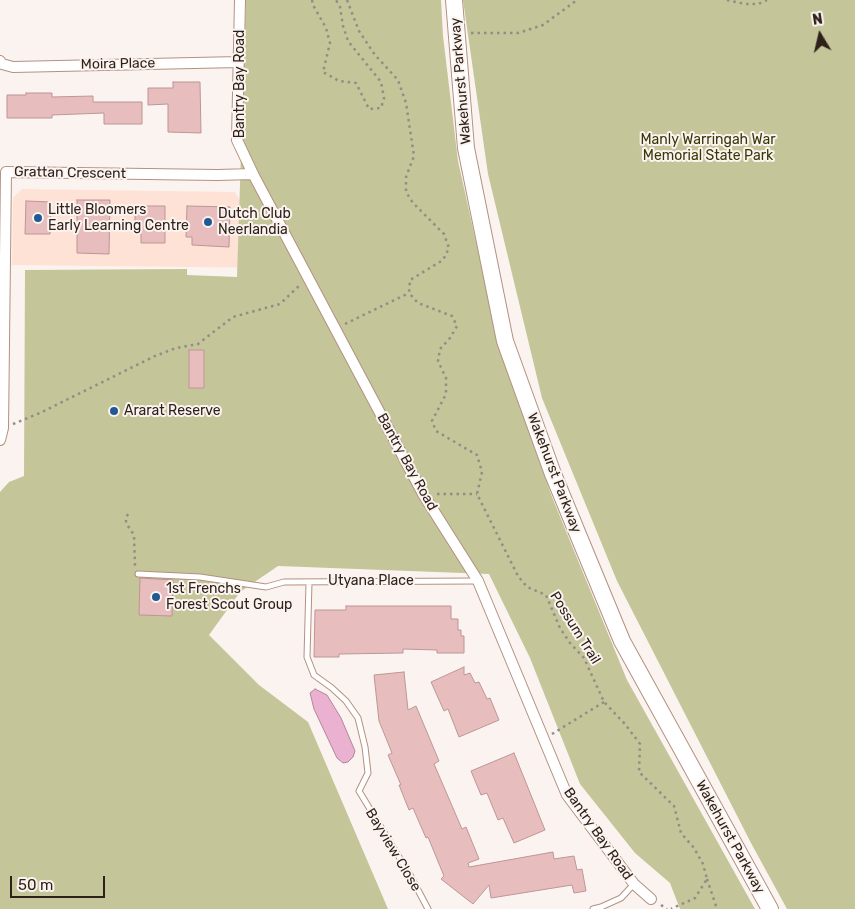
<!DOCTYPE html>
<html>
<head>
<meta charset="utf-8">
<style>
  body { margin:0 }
  #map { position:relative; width:855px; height:909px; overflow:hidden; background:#fbf3ef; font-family:Rubik,sans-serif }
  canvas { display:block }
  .north { position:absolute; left:795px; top:10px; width:50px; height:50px; -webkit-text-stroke:4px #fbf3ef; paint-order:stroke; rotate:351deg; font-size:14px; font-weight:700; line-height:20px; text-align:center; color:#2e211a }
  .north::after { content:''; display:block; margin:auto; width:18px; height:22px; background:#2e211a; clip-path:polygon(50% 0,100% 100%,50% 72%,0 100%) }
  .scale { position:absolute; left:10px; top:876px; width:95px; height:22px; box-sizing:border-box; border:2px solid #2e211a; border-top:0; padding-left:6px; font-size:15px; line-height:18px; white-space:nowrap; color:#2e211a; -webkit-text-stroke:4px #fbf3ef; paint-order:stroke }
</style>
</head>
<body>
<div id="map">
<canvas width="855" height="909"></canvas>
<div class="north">N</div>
<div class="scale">50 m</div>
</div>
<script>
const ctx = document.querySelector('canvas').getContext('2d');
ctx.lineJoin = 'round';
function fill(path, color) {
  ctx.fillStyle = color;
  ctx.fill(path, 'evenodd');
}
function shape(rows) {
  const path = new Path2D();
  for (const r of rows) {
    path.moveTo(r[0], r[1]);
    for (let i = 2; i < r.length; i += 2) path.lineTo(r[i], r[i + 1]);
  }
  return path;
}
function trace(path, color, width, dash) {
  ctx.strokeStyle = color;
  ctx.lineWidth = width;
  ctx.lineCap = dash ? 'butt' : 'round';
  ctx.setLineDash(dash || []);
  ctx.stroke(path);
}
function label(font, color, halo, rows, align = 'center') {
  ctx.font = font + ' Rubik,sans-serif';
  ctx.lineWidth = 4;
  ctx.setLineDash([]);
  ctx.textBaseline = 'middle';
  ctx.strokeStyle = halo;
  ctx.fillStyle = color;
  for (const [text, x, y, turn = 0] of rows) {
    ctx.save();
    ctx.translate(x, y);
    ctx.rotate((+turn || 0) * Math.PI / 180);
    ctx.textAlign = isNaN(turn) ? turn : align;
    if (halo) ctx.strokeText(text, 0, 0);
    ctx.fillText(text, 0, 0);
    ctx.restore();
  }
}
const built = shape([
  [22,189,235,192,278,268,12,265,13,198]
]);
const green = shape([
  [246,0,441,0,443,36,458,161,500,350,552,497,627,680,755,909,680,909,670,883,635,853,580,784,530,658,489,574,278,566,240,592,209,635,259,685,308,722,388,909,0,909,0,492,9,482,24,476,25,270,187,269,187,275,237,277],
  [463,0,855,0,855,909,787,909,751,843,617,581,542,398,488,174]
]);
const water = shape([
  [315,689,327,695,341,718,355,751,353,757,348,762,343,763,337,758,314,709,310,693,315,689]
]);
const building = shape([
  [173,82,200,82,201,133,168,132,168,104,148,105,148,88,173,88,173,82],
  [26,93,52,93,52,97,93,96,93,102,142,102,142,124,104,124,104,113,52,115,52,118,7,118,7,95,26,95,26,93],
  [77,200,110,200,109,254,77,253,77,200],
  [26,201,51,202,50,234,25,234,26,201],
  [135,206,165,206,165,243,141,243,141,234,135,234,135,206],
  [187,206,230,207,229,247,192,245,192,237,186,237,187,206],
  [189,350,204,350,204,388,189,388,189,350],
  [140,578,173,580,172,616,139,615,140,578],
  [346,606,451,606,451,619,458,619,458,630,461,630,461,636,464,636,464,653,437,653,437,650,403,649,403,653,339,654,339,657,314,657,315,610,346,610,346,606],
  [464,667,464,675,470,673,475,683,479,682,487,699,490,698,499,720,459,737,448,709,444,711,431,682,464,667],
  [404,672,408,710,416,706,439,761,434,764,462,829,466,827,479,859,468,863,469,867,553,852,554,859,574,856,577,870,582,869,586,891,574,893,572,885,491,898,489,885,473,904,441,879,444,876,428,837,426,838,413,808,409,810,399,785,401,785,388,755,392,753,379,721,374,675,404,672],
  [514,753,545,830,514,843,503,818,498,820,487,793,481,795,471,771,514,753]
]);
const path = shape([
  [312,0,313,5,326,28,330,43,323,72,339,81,356,83,369,109,381,108,384,98,381,82,348,41,343,26,340,7,336,0],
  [347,0,359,31,375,55,398,80,406,103,414,156,406,177,406,192,413,203,444,234,449,248,443,260,410,280,409,293,418,303,452,316,457,326,450,338,440,349,438,361,446,378,446,394,432,421,436,431,477,455,482,472,477,494,518,576,527,587,546,595,560,628,570,643,584,658,604,702,625,724,640,744,639,772,674,806,681,833,694,848,703,864,707,879,695,898,671,909],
  [727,0,745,4,758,4,767,0],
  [471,33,518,33,543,25,577,0],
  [345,324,409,293],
  [13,424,40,413,155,356,176,348,198,344,233,317,280,304,301,284],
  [437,494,477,494],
  [128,514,126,518,126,523,134,535,135,566],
  [552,734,604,702],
  [707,879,717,909],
  [661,905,667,909]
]);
const service = shape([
  [138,574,200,577,266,587,284,582,477,581],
  [309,582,307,657,314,675,332,688,346,701,358,718,365,747,368,773,359,791,410,875,428,909],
  [593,909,601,907,621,898,634,884]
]);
const minor = shape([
  [240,0,237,140,253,174,423,494,478,581,567,795,634,884,651,899],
  [0,61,2,64,13,67,239,62],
  [0,440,3,428,6,172,217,175,253,174]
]);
const primary = shape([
  [454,0,466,148,505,341,553,474,622,641,770,909]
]);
const markers = [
  [38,218,5,"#215a92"],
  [208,222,5,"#215a92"],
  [114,411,5,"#215a92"],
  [156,597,5,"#215a92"]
];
const streetNames = [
  ["Moira Place",118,64,-1],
  ["Wakehurst Parkway",461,81,-95],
  ["Bantry Bay Road",240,84,-90],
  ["Grattan Crescent",70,173,1],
  ["Bantry Bay Road",407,462,61],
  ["Wakehurst Parkway",554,473,69],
  ["Utyana Place",371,581],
  ["Possum Trail",575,628,58],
  ["Bantry Bay Road",598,834,55],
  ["Wakehurst Parkway",730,837,61],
  ["Bayview Close",393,850,59]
];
const parkNames = [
  ["Manly Warringah War",708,140],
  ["Memorial State Park",708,156]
];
const poiNames = [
  ["Little Bloomers",48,210],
  ["Early Learning Centre",48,226],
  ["Dutch Club",218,214],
  ["Neerlandia",218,230],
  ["Ararat Reserve",124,411],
  ["1st Frenchs",166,589],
  ["Forest Scout Group",166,605]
];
fill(built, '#fee2d5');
fill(green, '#c4c599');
fill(water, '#eab1d0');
trace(water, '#b28699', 1);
fill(building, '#e7bdbe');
trace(building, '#be9597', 1);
trace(service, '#b49180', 7);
trace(minor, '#b49180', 12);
trace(primary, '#b49180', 18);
trace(path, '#968c86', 2.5, [2.5, 4]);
trace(service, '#fff', 5);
trace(minor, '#fff', 10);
trace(primary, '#fff', 16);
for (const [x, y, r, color] of markers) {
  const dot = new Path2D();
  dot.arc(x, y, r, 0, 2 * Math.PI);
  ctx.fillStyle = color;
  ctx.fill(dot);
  trace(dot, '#fbf3ef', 2);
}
label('14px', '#2e211a', '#fbf3ef', streetNames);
label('14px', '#373708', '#fbf3ef', parkNames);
label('14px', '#2e211a', '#fbf3ef', poiNames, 'left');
</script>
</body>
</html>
